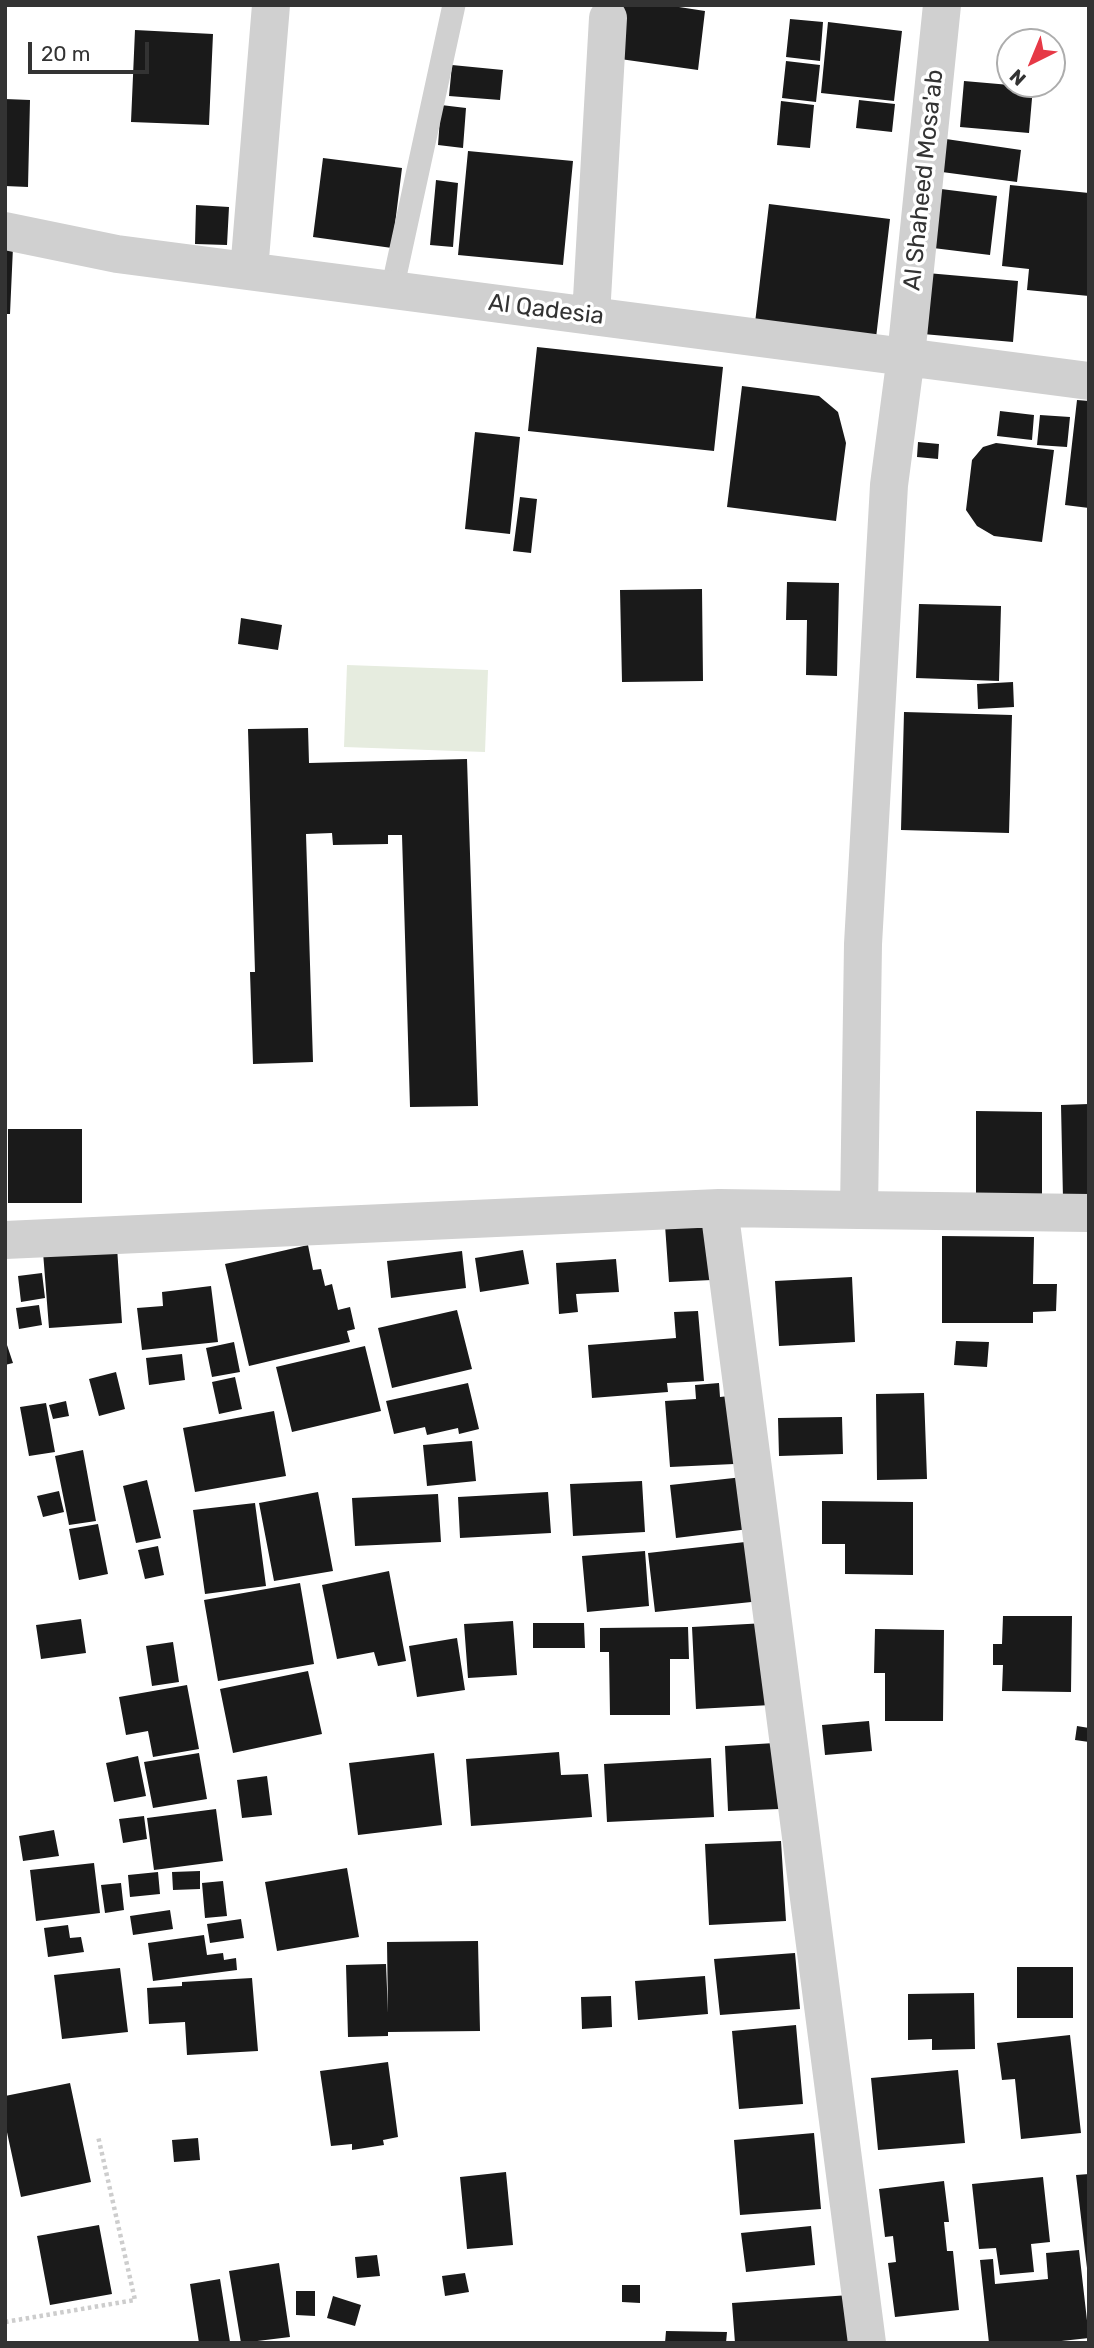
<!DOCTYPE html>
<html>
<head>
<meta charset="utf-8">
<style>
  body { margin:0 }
  #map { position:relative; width:1094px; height:2348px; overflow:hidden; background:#fff; font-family:Rubik,sans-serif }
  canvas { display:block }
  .frame { position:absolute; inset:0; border:7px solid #333; pointer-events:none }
  .north { position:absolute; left:996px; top:28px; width:70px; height:70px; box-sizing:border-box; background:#fff; border:2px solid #adadad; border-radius:50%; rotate:223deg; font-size:19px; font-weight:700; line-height:28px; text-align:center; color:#333 }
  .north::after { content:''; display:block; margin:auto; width:24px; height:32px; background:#e63946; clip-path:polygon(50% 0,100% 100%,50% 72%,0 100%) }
  .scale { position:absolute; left:28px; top:42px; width:121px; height:32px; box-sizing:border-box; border:4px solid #333; border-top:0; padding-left:9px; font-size:21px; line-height:24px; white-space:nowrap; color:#333; -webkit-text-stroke:5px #fff; paint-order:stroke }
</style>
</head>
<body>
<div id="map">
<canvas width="1094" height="2348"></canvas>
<div class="frame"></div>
<div class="north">N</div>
<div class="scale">20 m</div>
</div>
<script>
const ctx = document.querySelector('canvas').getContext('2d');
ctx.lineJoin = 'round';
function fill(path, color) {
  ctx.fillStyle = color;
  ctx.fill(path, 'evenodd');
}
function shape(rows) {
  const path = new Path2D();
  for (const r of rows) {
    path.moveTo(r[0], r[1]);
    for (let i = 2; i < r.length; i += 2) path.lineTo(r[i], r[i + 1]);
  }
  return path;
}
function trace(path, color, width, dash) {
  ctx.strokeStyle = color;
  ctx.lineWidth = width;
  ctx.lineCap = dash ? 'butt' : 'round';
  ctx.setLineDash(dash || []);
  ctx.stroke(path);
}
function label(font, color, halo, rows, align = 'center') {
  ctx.font = font + ' Rubik,sans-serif';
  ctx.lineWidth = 7;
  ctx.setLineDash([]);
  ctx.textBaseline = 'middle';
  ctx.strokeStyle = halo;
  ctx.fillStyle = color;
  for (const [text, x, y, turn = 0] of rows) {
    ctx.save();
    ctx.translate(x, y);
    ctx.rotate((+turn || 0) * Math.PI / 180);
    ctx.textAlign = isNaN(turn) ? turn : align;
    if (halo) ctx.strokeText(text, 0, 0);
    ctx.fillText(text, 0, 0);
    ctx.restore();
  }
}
const green = shape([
  [347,665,488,670,485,752,344,747]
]);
const building = shape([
  [620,5,666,5,705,11,698,70,613,58],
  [790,19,823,22,820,61,786,57],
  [828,22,902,31,894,101,821,93],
  [135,30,213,34,209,125,131,122],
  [786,61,820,65,816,102,782,98],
  [452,65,503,70,500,100,449,96],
  [964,81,1033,87,1029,133,960,127],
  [5,99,30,100,28,187,5,186],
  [859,100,895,104,892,132,856,128],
  [781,101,814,105,810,148,777,145],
  [441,105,466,108,463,148,438,145],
  [946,139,1021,150,1017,182,942,172],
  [468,151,573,161,563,265,458,255],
  [323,158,402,168,392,248,313,237],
  [436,180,458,183,453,247,430,245],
  [1010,185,1089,193,1089,296,1027,290,1029,269,1002,266],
  [933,188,997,196,990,255,925,247],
  [769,204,890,219,876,338,755,323],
  [196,205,229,207,227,245,195,244],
  [5,247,13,247,10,314,5,314],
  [927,273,1018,281,1013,342,923,334],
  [537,347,723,367,714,451,528,431],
  [742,386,819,396,838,412,846,443,836,521,727,507],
  [1077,400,1089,401,1089,508,1065,505],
  [1000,411,1034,415,1032,440,997,436],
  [1040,415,1070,417,1067,447,1037,445],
  [475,432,520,437,510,534,465,529],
  [918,442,939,444,938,459,917,457],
  [996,443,1054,450,1042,542,994,536,977,526,966,510,972,460,983,447],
  [520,497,537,499,531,553,513,551],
  [787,582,839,583,837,676,806,675,807,620,786,620],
  [702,589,703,681,622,682,620,590],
  [919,604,1001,606,999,681,916,678],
  [241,618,282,625,278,650,238,644],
  [1013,682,1014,707,978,709,977,684],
  [904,712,1012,715,1009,833,901,830],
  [308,728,309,763,467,759,478,1106,410,1107,402,835,388,835,388,844,333,845,332,833,306,834,313,1062,253,1064,250,972,255,972,248,729],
  [1089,1104,1089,1198,1063,1199,1061,1105],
  [976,1111,1042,1112,1042,1199,976,1199],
  [8,1129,82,1129,82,1203,8,1203],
  [730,1222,733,1279,669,1282,665,1225],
  [942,1236,1034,1237,1033,1284,1057,1284,1056,1311,1033,1312,1033,1323,942,1323],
  [308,1245,313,1270,321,1269,325,1286,332,1284,338,1310,350,1307,355,1329,347,1331,350,1342,249,1366,225,1264],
  [117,1247,122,1323,49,1328,43,1252],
  [523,1250,529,1284,480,1292,475,1258],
  [462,1251,466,1288,391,1298,387,1261],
  [616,1259,619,1292,576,1294,578,1312,559,1314,556,1263],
  [42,1273,45,1298,21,1302,18,1276],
  [852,1277,855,1342,779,1346,775,1281],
  [211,1286,218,1342,142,1350,137,1308,163,1306,162,1292],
  [39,1305,42,1325,19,1329,16,1308],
  [457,1310,472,1369,392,1388,378,1328],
  [698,1311,704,1381,667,1383,668,1392,592,1398,588,1345,676,1338,674,1312],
  [5,1339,13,1363,5,1365],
  [956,1341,989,1342,987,1367,954,1365],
  [234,1342,240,1372,212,1377,206,1348],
  [365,1346,381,1411,292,1432,276,1367],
  [182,1354,185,1380,149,1385,146,1358],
  [116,1372,125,1409,99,1416,89,1379],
  [235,1377,242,1409,219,1414,212,1382],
  [468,1383,479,1429,459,1434,458,1428,427,1435,425,1427,394,1434,386,1401],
  [719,1383,720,1397,729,1396,734,1464,670,1467,665,1401,696,1399,695,1385],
  [924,1393,927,1479,877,1480,876,1394],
  [66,1401,69,1416,53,1419,49,1405],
  [46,1403,55,1452,29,1456,20,1407],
  [274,1411,286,1476,195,1492,183,1428],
  [842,1417,843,1454,779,1456,778,1418],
  [472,1441,476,1481,427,1486,423,1445],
  [83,1450,96,1521,69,1525,55,1456],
  [743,1477,749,1529,676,1538,670,1485],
  [147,1480,161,1538,136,1543,123,1486],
  [642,1481,645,1532,573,1536,570,1484],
  [59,1491,64,1512,43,1517,37,1496],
  [318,1492,333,1571,274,1581,259,1503],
  [548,1492,551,1533,460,1538,458,1497],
  [438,1494,441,1542,355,1546,352,1498],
  [822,1501,913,1502,913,1575,845,1574,845,1544,822,1544],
  [255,1503,266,1586,205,1594,193,1510],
  [98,1524,108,1574,79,1580,69,1529],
  [754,1541,761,1601,655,1612,648,1553],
  [158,1546,164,1575,145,1579,138,1550],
  [645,1551,649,1606,587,1612,582,1556],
  [389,1571,406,1661,378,1666,374,1652,337,1659,322,1585],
  [300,1583,314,1664,218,1681,204,1600],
  [1003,1616,1072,1616,1071,1692,1002,1691,1003,1665,993,1665,993,1644,1002,1644],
  [81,1619,86,1653,41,1659,36,1625],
  [513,1621,517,1675,468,1678,464,1624],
  [533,1623,584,1623,585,1648,533,1648],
  [766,1623,771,1705,696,1709,692,1627],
  [688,1627,689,1659,670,1659,670,1715,610,1715,609,1652,600,1652,600,1628],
  [875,1629,944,1630,943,1721,885,1721,885,1673,874,1673],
  [457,1638,465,1690,417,1697,409,1646],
  [173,1642,179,1682,152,1686,146,1646],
  [308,1671,322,1734,233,1753,220,1689],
  [187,1685,199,1749,153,1757,148,1731,126,1735,119,1697],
  [869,1721,872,1751,825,1755,822,1725],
  [1077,1726,1089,1728,1089,1742,1075,1740],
  [775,1743,779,1809,728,1811,725,1746],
  [559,1752,561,1775,588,1774,592,1817,471,1826,466,1759],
  [199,1753,207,1799,153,1808,144,1762],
  [434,1753,442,1825,358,1835,349,1763],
  [138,1756,146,1796,114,1802,106,1763],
  [711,1758,714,1817,607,1822,604,1764],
  [267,1776,272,1815,242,1818,237,1780],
  [216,1809,223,1861,154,1870,147,1818],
  [144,1816,147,1839,123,1843,119,1819],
  [54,1830,59,1856,23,1861,19,1836],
  [781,1841,786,1921,709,1925,705,1844],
  [94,1863,100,1913,36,1921,30,1870],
  [347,1868,359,1937,277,1951,265,1882],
  [200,1871,200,1889,173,1890,172,1872],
  [158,1872,160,1894,130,1897,128,1875],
  [223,1881,227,1916,205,1918,202,1883],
  [121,1883,124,1910,105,1913,101,1885],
  [170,1910,173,1929,133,1935,130,1916],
  [241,1919,244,1938,210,1943,207,1924],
  [68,1925,70,1938,81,1937,84,1952,48,1957,44,1928],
  [204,1935,207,1955,223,1953,224,1960,236,1958,237,1970,153,1981,148,1943],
  [478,1941,480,2031,388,2032,388,2036,348,2037,346,1965,386,1964,388,2013,387,1942],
  [795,1953,800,2009,720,2015,714,1959],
  [1017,1967,1073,1967,1073,2018,1017,2018],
  [120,1968,128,2032,62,2039,54,1975],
  [705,1976,708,2014,638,2020,635,1981],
  [252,1978,258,2051,187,2055,185,2022,149,2024,147,1988,182,1986,182,1982],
  [974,1993,975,2049,932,2050,932,2039,908,2040,908,1994],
  [611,1996,612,2027,582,2029,581,1997],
  [796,2025,803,2104,739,2109,732,2031],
  [1070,2035,1081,2133,1021,2139,1015,2079,1002,2080,997,2043],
  [388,2062,398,2137,383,2140,384,2145,352,2150,352,2144,331,2146,320,2071],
  [958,2070,965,2143,878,2150,871,2078],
  [70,2083,91,2182,21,2197,5,2123,5,2096],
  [814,2133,821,2209,740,2215,734,2140],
  [198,2138,200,2160,174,2162,172,2140],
  [506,2172,513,2245,467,2249,460,2177],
  [1089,2174,1089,2268,1087,2268,1076,2175],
  [1043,2177,1050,2242,1031,2244,1034,2272,1000,2275,996,2248,979,2249,972,2184],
  [944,2181,949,2222,944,2222,947,2251,953,2251,959,2310,895,2317,888,2263,896,2262,893,2236,885,2237,879,2189],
  [99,2225,112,2294,50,2305,37,2236],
  [811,2226,815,2265,746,2272,741,2233],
  [1079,2250,1089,2338,1043,2343,989,2343,980,2260,993,2259,995,2284,1048,2279,1046,2253],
  [377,2255,380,2276,357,2278,355,2257],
  [279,2263,290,2337,241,2343,229,2271],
  [465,2273,469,2292,445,2296,442,2276],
  [220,2279,230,2342,199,2343,190,2284],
  [622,2285,640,2285,640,2303,622,2302],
  [296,2291,315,2291,315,2316,296,2315],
  [850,2295,853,2343,735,2343,732,2303],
  [333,2296,361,2305,355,2326,327,2318],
  [666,2331,727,2332,726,2343,665,2343]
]);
const path = shape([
  [5,2322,135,2300,98,2136]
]);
const lane = shape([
  [392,290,454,5]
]);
const street = shape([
  [5,231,117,254,1089,381],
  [249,271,271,5],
  [591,316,608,18],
  [859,1210,1089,1213],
  [5,1240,719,1208],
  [867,2343,719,1208,859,1210,863,944,889,485,906,356,942,5]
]);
const streetNames = [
  ["Al Shaheed Mosa'ab",924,180,-84],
  ["Al Qadesia",546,310,7]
];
fill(green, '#e6ecdf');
fill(building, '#1a1a1a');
trace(path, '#cdcdcd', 4.5, [3.5, 3.5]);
trace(lane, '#d0d0d0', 23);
trace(street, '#d0d0d0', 38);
label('24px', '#333', '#fff', streetNames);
</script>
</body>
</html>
